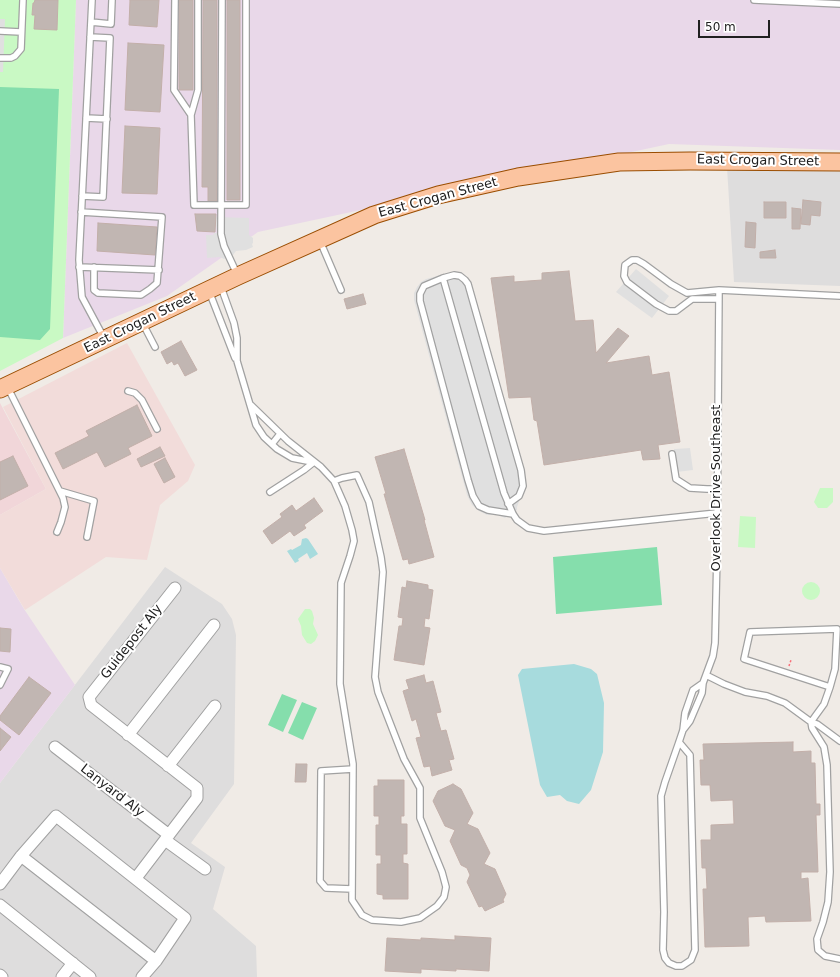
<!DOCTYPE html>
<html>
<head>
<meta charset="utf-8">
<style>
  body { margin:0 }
  #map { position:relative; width:840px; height:977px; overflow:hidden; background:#f0ebe6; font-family:"DejaVu Sans",sans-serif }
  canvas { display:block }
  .scale { position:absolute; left:698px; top:20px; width:72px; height:18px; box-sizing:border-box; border:2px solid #202020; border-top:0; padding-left:5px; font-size:12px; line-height:14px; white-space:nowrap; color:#202020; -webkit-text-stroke:3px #fff; paint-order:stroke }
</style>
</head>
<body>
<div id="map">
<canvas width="840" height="977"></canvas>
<div class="scale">50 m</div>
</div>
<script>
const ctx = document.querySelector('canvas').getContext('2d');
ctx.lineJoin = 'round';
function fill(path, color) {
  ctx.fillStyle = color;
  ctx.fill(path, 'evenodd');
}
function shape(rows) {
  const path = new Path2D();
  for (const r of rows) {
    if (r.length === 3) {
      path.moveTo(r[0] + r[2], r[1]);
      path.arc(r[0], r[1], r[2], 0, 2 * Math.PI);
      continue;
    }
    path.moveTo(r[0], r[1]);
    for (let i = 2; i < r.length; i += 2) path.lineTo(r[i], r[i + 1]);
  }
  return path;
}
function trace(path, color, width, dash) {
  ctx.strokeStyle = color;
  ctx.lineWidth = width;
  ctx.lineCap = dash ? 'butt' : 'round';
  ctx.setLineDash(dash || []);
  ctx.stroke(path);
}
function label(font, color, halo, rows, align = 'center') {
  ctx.font = font + ' "DejaVu Sans",sans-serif';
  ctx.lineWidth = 4;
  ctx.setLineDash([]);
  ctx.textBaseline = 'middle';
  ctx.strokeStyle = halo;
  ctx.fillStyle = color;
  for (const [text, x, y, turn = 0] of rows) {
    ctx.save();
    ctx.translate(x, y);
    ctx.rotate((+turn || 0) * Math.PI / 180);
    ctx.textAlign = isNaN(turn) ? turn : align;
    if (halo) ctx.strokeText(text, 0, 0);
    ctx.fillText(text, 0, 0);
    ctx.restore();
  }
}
const residential = shape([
  [727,167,840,170,840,286,734,282],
  [165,567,222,604,232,619,236,635,234,784,191,843,225,867,213,909,256,946,257,977,0,977,0,783]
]);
const commercial = shape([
  [0,403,46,489,0,515]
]);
const industrial = shape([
  [76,0,840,0,840,150,669,144,258,232,167,296,63,338],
  [0,568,24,609,75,685,0,783]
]);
const military = shape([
  [127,343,195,465,188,481,160,505,147,560,106,557,25,610,0,568,0,515,46,489,3,407]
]);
const park = shape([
  [0,0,76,0,63,338,0,371],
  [820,488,833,488,833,502,827,508,818,508,814,502],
  [740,516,756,517,755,548,738,547],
  [811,591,9],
  [305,609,310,609,312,611,314,618,313,624,318,635,315,641,311,644,307,643,302,635,301,626,298,619]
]);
const pitch = shape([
  [0,87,59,89,50,329,40,340,0,337],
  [657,547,662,605,556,614,553,557],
  [282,694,297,700,283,732,268,725],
  [302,702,317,708,303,740,288,733]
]);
const parking = shape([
  [0,19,5,19,3,72,0,72],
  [215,217,249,218,249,235,253,238,253,243,252,244,253,247,246,250,236,251,233,255,224,259,220,257,207,258,206,235,213,235,214,233,217,233],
  [636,269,669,296,652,318,616,292],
  [453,272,459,273,464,276,469,282,524,477,521,496,517,507,517,510,505,518,498,515,487,515,479,511,472,505,467,495,414,300,414,293,417,287,421,282,426,279],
  [690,448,693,470,677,472,674,449]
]);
const water = shape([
  [306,538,308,539,318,554,310,559,307,553,298,559,299,561,295,563,287,551,291,549,292,550,301,545,302,539],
  [574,664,591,669,597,674,604,703,603,752,591,790,579,804,567,801,560,795,547,797,540,785,518,675,522,669]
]);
const building = shape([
  [35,0,58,0,57,30,34,29,35,15,32,15,33,3,34,3,35,0],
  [130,0,159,0,157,27,129,25,130,0],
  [179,0,193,0,193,90,179,90,179,0],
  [203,0,217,0,217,201,208,201,208,187,202,187,203,0],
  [227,0,240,0,240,200,227,200,227,0],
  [128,43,164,45,160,112,125,110,128,43],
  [125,126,160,128,157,194,122,193,125,126],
  [803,200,821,202,820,216,811,215,810,225,801,224,803,200],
  [764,202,786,202,786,218,764,218,764,202],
  [792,208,801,209,800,229,792,229,792,208],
  [195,214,216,214,215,232,197,231,195,214],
  [746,222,756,223,755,248,745,247,746,222],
  [98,223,157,227,155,255,97,251,98,223],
  [775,250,776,258,760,258,760,252,775,250],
  [569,271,575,321,593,320,596,353,618,328,629,336,606,363,649,356,652,375,669,372,680,442,658,445,660,459,643,460,641,450,544,465,537,421,534,420,531,397,509,398,491,278,514,276,514,282,542,280,542,273,569,271],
  [363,294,366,304,347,309,344,299,363,294],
  [181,341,197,370,185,376,178,363,174,365,172,361,167,364,161,352,181,341],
  [137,405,152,436,128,448,131,454,105,467,97,452,63,469,55,453,89,436,86,431,137,405],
  [160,447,165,456,141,467,137,459,160,447],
  [404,449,425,520,424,520,434,557,409,564,408,559,403,560,384,494,386,494,375,457,404,449],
  [13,456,28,486,0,500,0,462,13,456],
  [165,458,175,477,164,483,154,464,165,458],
  [314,498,323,511,304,525,306,528,294,536,290,531,272,544,263,531,282,517,280,514,292,505,296,511,314,498],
  [407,581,428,585,428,589,433,590,429,619,425,618,424,627,430,628,424,665,394,660,399,626,402,626,403,618,398,617,402,587,406,588,407,581],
  [0,628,11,629,10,652,0,651,0,628],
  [424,675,426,683,433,681,441,712,436,713,441,731,446,730,454,759,449,760,452,770,432,776,430,766,424,767,416,738,421,737,416,719,412,721,403,691,409,689,406,680,424,675],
  [29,677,51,693,19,735,0,720,0,716,29,677],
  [0,728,11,737,0,751,0,728],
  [793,742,793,752,811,751,811,763,815,763,816,804,820,804,820,815,816,815,818,872,801,872,801,879,808,878,811,921,766,922,765,916,748,917,749,946,705,947,703,889,707,889,706,868,702,868,701,840,711,840,711,825,734,824,733,800,711,801,710,785,701,785,700,760,704,760,703,744,793,742],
  [296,764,307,764,306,782,295,782,296,764],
  [378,780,404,780,404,816,401,816,401,824,407,824,407,854,403,854,403,863,408,864,408,899,383,899,383,895,377,894,377,864,381,864,381,855,376,855,376,825,379,825,379,816,374,816,374,786,378,786,378,780],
  [453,784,461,789,473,813,467,824,478,829,490,853,484,864,495,869,506,894,503,900,504,902,485,911,482,906,479,907,467,882,470,875,467,868,461,865,450,841,455,830,445,826,433,801,438,791,453,784],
  [455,936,491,938,489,971,456,969,456,971,421,969,421,973,385,971,387,938,421,940,421,938,455,940,455,936]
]);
const path = shape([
  [789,666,791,660]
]);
const service = shape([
  [92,0,79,260,82,297,104,338],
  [175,0,174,90,191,115,194,205,246,205,246,0],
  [222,0,221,234,224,246,237,274],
  [754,0,840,4],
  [91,22,111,24,112,0],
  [0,31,21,32],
  [0,58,11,58,15,56,21,49,23,0],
  [191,115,198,90,198,0],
  [86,118,107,119],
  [82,196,103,197,110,38,90,37],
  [81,212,162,217,157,283,150,289,141,295,98,293,94,290,94,267],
  [320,241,341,290],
  [79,267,159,270],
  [443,278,454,275,460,276,465,280,468,284,500,397,521,470,523,486,519,496,508,504],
  [221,287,234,323,237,338,237,361,256,425,264,437,277,449,292,458,312,462],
  [209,291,235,358],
  [719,299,692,299,676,311,669,311,656,304,627,282,624,276,625,265,632,260,637,260,644,264,671,284,687,293,719,290,840,296],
  [142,322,155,347],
  [8,388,63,498,65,507,61,522,57,532],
  [128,391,135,393,142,400,157,429],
  [251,405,288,441,321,467,334,481,345,506,352,530,354,541,350,556,341,583,340,684,353,764,352,900,362,915,372,920,401,922,420,918,437,906,444,897,446,887,442,872,420,818,420,788,404,759,378,692,375,677,383,572,381,557,369,502,357,475,342,478,334,481],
  [272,444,280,434],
  [672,454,676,479,690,488,707,489,717,489],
  [60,491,94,501,87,537],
  [270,492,304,470,314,462],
  [513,514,488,510,479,506,473,496,468,480,420,301,420,294,424,286,443,278,504,493,513,514,517,520,528,528,544,531,717,513],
  [0,667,8,669,0,685],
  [706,675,724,684,745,692,767,696,785,703,811,722,824,704,830,687,835,669,837,629,750,632,744,659,830,687],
  [683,730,690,721,702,693,703,683,713,656,715,643,717,553,719,290],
  [840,741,817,724,811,722,812,728,824,747,827,765,830,872,828,902,823,922,817,939,818,950,825,956,840,959],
  [679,742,690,755,695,950,691,960,682,966,676,966,669,963,665,958,663,950,664,912,661,796,665,782,679,742,683,730,685,713,693,690,703,683],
  [352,889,326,888,320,881,321,771,353,769]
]);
const minor = shape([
  [128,735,214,625],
  [55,747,169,835],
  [168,766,215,706],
  [165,840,205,869],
  [21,856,156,961],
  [136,878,197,798,197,788,91,705,89,697,175,588],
  [0,884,21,856,56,816,185,918,156,961,142,977],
  [0,905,90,977],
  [0,975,2,977],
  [62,977,73,963]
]);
const primary = shape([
  [0,389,238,276,374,215,438,195,518,177,619,162,690,161,840,162]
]);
const streetNames = [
  ["East Crogan Street",758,161,1],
  ["East Crogan Street",438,198,-15],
  ["East Crogan Street",140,323,-26],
  ["Overlook Drive Southeast",717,488,-90],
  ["Guidepost Aly",132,642,-52],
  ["Lanyard Aly",112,791,38]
];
fill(residential, '#dedddd');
fill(commercial, '#f1d6d9');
fill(industrial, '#e9d8e9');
fill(military, '#f2dcda');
fill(park, '#c9f9c4');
fill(pitch, '#85deac');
fill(parking, '#e0e0e0');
fill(water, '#a7dbdd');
fill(building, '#c1b6b2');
trace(building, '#c2afa9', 1);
trace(service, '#a1a1a1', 8);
trace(minor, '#a1a1a1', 13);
trace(primary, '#9a4d01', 19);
trace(path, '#f96f79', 1.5, [2, 2]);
trace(service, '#fff', 5.5);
trace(minor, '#fff', 11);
trace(primary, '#fbc4a0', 17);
label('13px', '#202020', '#fff', streetNames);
</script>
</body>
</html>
